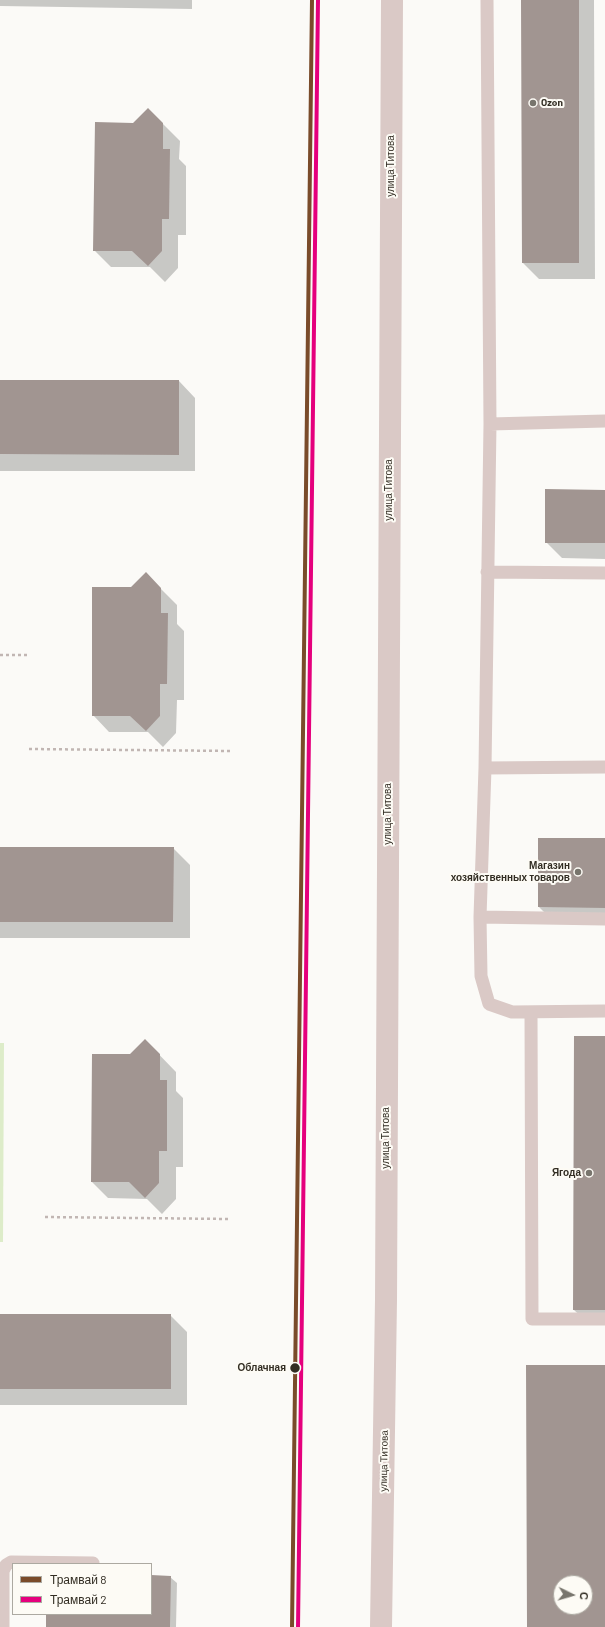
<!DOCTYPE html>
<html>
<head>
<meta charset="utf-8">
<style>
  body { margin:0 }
  #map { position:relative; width:605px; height:1627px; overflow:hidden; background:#fbfaf7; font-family:Barlow,sans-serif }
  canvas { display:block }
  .legend { position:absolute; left:12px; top:1563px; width:140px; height:52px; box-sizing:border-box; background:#fdfbf5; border:1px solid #aca9a1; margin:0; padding:5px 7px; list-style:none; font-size:12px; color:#322d23 }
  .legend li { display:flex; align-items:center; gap:8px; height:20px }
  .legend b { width:20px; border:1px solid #aca9a1 }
  .north { position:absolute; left:553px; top:1575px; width:40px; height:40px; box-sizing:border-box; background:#fdfbf5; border:1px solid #aca9a1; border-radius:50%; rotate:95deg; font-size:11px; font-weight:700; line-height:16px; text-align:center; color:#322d23 }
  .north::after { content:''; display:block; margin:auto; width:14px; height:18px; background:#78756d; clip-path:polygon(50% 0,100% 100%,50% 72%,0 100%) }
</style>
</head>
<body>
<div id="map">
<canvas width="605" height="1627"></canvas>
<ul class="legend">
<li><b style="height:5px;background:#7a4b2a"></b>Трамвай 8</li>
<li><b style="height:5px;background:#e5007d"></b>Трамвай 2</li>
</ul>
<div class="north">С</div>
</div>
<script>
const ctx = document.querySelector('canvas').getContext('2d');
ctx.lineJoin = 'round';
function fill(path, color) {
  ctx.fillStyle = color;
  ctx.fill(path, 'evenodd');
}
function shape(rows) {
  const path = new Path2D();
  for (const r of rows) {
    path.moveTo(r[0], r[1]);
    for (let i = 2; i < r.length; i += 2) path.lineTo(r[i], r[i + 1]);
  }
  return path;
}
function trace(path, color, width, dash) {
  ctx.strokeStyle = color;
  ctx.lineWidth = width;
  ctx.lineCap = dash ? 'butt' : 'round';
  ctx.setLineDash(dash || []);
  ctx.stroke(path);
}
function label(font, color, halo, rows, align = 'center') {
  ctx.font = font + ' Barlow,sans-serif';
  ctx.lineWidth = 4;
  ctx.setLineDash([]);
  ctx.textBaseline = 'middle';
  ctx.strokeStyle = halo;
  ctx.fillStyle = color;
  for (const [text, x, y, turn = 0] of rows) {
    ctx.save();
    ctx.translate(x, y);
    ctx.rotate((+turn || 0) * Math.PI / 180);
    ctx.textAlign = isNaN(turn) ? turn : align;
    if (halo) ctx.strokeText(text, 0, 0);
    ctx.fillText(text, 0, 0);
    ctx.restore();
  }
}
const green = shape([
  [0,1043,4,1043,3,1242,0,1242]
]);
const shadow = shape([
  [0,0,192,0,192,9,0,6],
  [522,0,594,0,595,279,539,279,523,263],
  [148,109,180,141,179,159,186,166,186,235,178,235,178,268,165,282,150,267,111,267,94,250,133,124],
  [0,381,179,381,195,398,195,471,0,471],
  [605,491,605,559,562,558,546,542],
  [146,574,177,605,177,624,184,631,184,700,177,700,176,733,163,747,148,732,109,732,93,715],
  [539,839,605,839,605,923,555,923,539,907],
  [0,848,173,848,190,865,190,938,0,938],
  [605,1037,605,1321,586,1321,574,1310],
  [145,1040,176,1072,176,1091,183,1098,183,1167,176,1167,176,1199,162,1214,147,1199,108,1198,92,1182],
  [0,1315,170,1315,187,1332,187,1405,0,1405],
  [151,1576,170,1577,177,1583,176,1627,47,1627,47,1614,151,1614]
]);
const building = shape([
  [521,0,579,0,579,263,522,263],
  [148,108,163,123,163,149,170,149,169,219,162,219,162,251,148,266,132,251,93,251,95,122,133,123],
  [0,380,179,380,179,455,0,454],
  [545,489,605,490,605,543,545,543],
  [146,572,161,588,161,613,168,613,167,684,160,684,160,716,146,731,130,716,92,716,92,587,131,587],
  [538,838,605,838,605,908,538,907],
  [0,847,174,847,173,922,0,922],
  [574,1036,605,1036,605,1310,573,1310],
  [145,1039,160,1054,160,1080,167,1080,167,1151,159,1151,159,1183,145,1198,129,1182,91,1182,92,1054,130,1054],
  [0,1314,171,1314,171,1389,0,1389],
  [526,1365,605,1365,605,1627,527,1627],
  [561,1583,585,1583,585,1607,561,1607],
  [151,1575,171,1576,170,1627,46,1627,46,1614,151,1614]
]);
const path = shape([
  [0,655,29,655],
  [29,749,233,751],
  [45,1217,229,1219]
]);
const lane = shape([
  [487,0,490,424,485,768,605,767],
  [490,424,605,421],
  [487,572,605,573],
  [485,768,480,917,605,919],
  [480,917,481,976,489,1004,512,1012,605,1011],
  [531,1012,532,1319,605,1319],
  [3,1627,3,1571,6,1565,11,1562,93,1563]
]);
const street = shape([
  [381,1627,386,1300,392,0]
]);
const tram1 = shape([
  [292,1627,312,0]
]);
const tram2 = shape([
  [298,1627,318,0]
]);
const markers = [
  [533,103,4,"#78756d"],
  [578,872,4,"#78756d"],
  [589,1173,4,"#78756d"],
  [295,1368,5.5,"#322d23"]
];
const poiNames = [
  ["Ozon",541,103,"left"],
  ["Магазин",570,866],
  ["хозяйственных товаров",570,878],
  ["Ягода",581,1173]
];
const streetNames = [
  ["улица Титова",391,166,-90],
  ["улица Титова",389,490,-90],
  ["улица Титова",388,814,-90],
  ["улица Титова",386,1138,-90],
  ["улица Титова",384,1461,-89]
];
const stopNames = [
  ["Облачная",286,1368]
];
fill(green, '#ddecc9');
fill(shadow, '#0003');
fill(building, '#a19591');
trace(path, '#c1b6b3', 2.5, [3, 3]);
trace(lane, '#dac9c6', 13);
trace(street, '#dac9c6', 22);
trace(tram1, '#7a4b2a', 4);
trace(tram2, '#e5007d', 4);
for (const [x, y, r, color] of markers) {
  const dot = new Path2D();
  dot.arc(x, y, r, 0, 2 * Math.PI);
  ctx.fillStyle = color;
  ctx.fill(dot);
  trace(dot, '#fdfbf5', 1.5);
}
label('bold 10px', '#322d23', '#fdfbf5', poiNames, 'right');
label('10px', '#322d23', '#fdfbf5', streetNames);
label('bold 10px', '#322d23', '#fdfbf5', stopNames, 'right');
</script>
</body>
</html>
